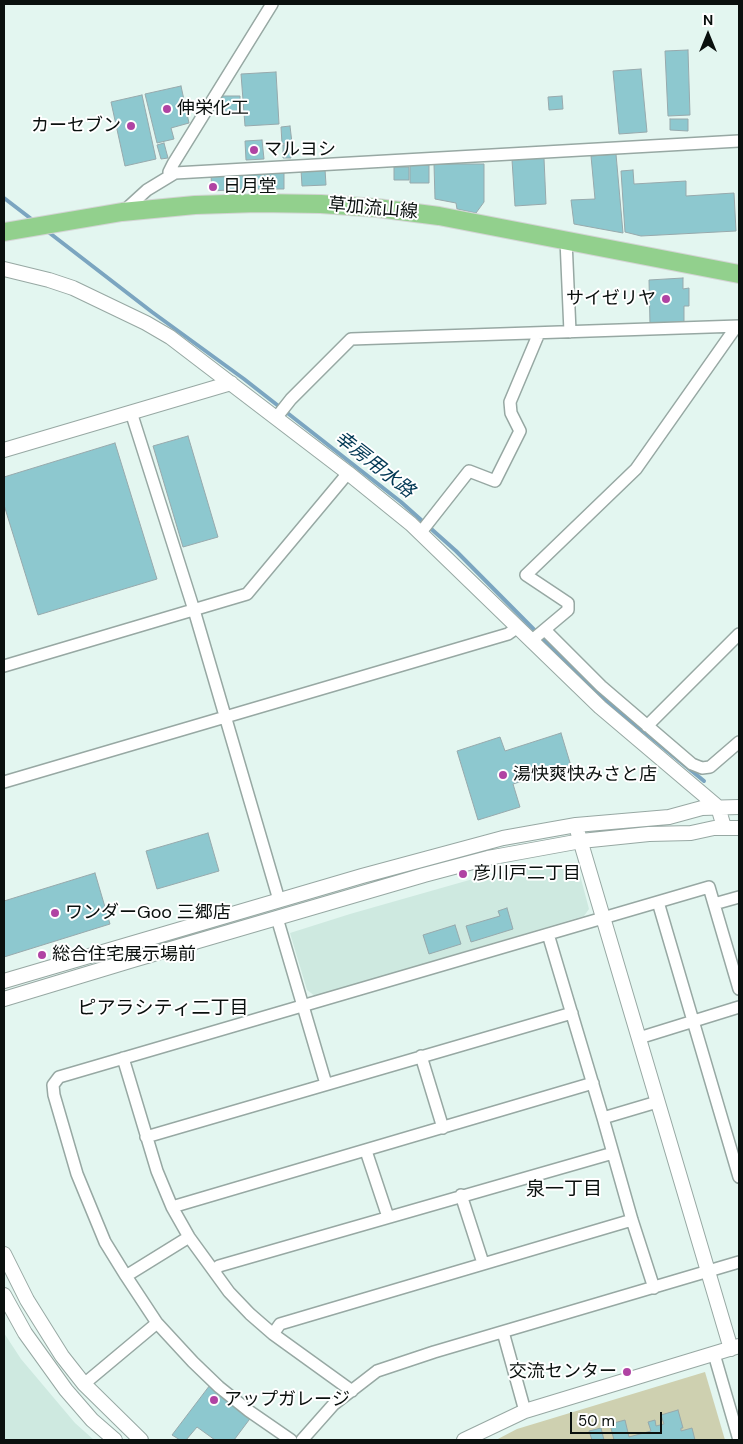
<!DOCTYPE html>
<html>
<head>
<meta charset="utf-8">
<style>
  body { margin:0 }
  #map { position:relative; width:743px; height:1444px; overflow:hidden; background:#e3f6f0; font-family:"DM Sans",sans-serif }
  canvas { display:block }
  .frame { position:absolute; inset:0; border:5px solid #0a100e; pointer-events:none }
  .north { position:absolute; left:683px; top:10px; width:50px; height:50px; -webkit-text-stroke:4px #fff; paint-order:stroke; rotate:0deg; font-size:14px; font-weight:700; line-height:20px; text-align:center; color:#0a100e }
  .north::after { content:''; display:block; margin:auto; width:18px; height:22px; background:#0a100e; clip-path:polygon(50% 0,100% 100%,50% 72%,0 100%) }
  .scale { position:absolute; left:570px; top:1412px; width:92px; height:22px; box-sizing:border-box; border:2px solid #0a100e; border-top:0; padding-left:6px; font-size:15px; line-height:18px; white-space:nowrap; color:#0a100e; -webkit-text-stroke:4px #fff; paint-order:stroke }
</style>
</head>
<body>
<div id="map">
<canvas width="743" height="1444"></canvas>
<div class="frame"></div>
<div class="north">N</div>
<div class="scale">50 m</div>
</div>
<script>
const ctx = document.querySelector('canvas').getContext('2d');
ctx.lineJoin = 'round';
function fill(path, color) {
  ctx.fillStyle = color;
  ctx.fill(path, 'evenodd');
}
function shape(rows) {
  const path = new Path2D();
  for (const r of rows) {
    path.moveTo(r[0], r[1]);
    for (let i = 2; i < r.length; i += 2) path.lineTo(r[i], r[i + 1]);
  }
  return path;
}
function trace(path, color, width, dash) {
  ctx.strokeStyle = color;
  ctx.lineWidth = width;
  ctx.lineCap = dash ? 'butt' : 'round';
  ctx.setLineDash(dash || []);
  ctx.stroke(path);
}
function label(font, color, halo, rows, align = 'center') {
  ctx.font = font + ' "DM Sans","Noto Sans JP",sans-serif';
  ctx.lineWidth = 4;
  ctx.setLineDash([]);
  ctx.textBaseline = 'middle';
  ctx.strokeStyle = halo;
  ctx.fillStyle = color;
  for (const [text, x, y, turn = 0] of rows) {
    ctx.save();
    ctx.translate(x, y);
    ctx.rotate((+turn || 0) * Math.PI / 180);
    ctx.textAlign = isNaN(turn) ? turn : align;
    if (halo) ctx.strokeText(text, 0, 0);
    ctx.fillText(text, 0, 0);
    ctx.restore();
  }
}
const built = shape([
  [540,864,561,864,580,875,589,909,584,916,315,996,307,990,290,933,350,914,487,875],
  [4,1333,21,1359,75,1423,94,1440,4,1440]
]);
const green = shape([
  [705,1372,725,1440,496,1440,517,1429]
]);
const stream = shape([
  [4,198,34,221],
  [47,231,152,312,244,379,401,502,456,551,597,693,704,781]
]);
const building = shape([
  [688,50,690,115,668,116,665,51,688,50],
  [641,69,647,132,619,134,613,71,641,69],
  [276,72,279,124,245,126,241,74,276,72],
  [181,86,189,123,171,128,174,139,157,143,145,94,181,86],
  [142,95,156,159,125,166,111,102,142,95],
  [220,96,240,96,240,111,220,111,220,96],
  [562,96,563,109,549,110,548,97,562,96],
  [670,119,688,119,688,131,670,130,670,119],
  [290,126,292,143,282,144,281,127,290,126],
  [262,140,264,159,246,160,245,141,262,140],
  [164,143,168,158,161,159,157,145,164,143],
  [290,144,291,158,283,158,283,145,290,144],
  [616,154,623,233,574,224,571,200,595,199,591,156,616,154],
  [544,158,546,204,515,206,512,160,544,158],
  [434,164,484,164,484,202,476,213,457,209,456,203,435,199,434,164],
  [410,165,429,165,429,183,410,183,410,165],
  [394,167,409,167,409,180,394,180,394,167],
  [325,169,326,185,302,186,301,170,325,169],
  [633,170,634,184,686,181,686,196,734,193,736,231,641,236,625,232,621,171,633,170],
  [284,171,284,189,246,189,246,172,284,171],
  [243,172,244,189,212,191,211,176,243,172],
  [683,278,683,289,689,288,689,306,684,306,684,324,650,325,649,280,683,278],
  [188,436,218,537,183,547,153,446,188,436],
  [115,443,157,579,38,615,4,505,4,477,115,443],
  [561,733,571,766,513,784,520,807,478,820,457,751,500,737,505,751,561,733],
  [208,833,219,871,157,889,146,851,208,833],
  [95,873,110,924,4,957,4,901,95,873],
  [507,908,513,929,471,942,466,926,500,916,498,911,507,908],
  [455,925,461,944,429,954,423,935,455,925],
  [210,1385,252,1416,234,1440,215,1440,197,1427,186,1440,180,1440,172,1435,210,1385],
  [678,1410,683,1428,681,1428,681,1431,692,1428,695,1440,614,1440,610,1424,625,1420,629,1437,651,1431,648,1422,655,1420,656,1426,664,1424,661,1415,678,1410],
  [601,1428,604,1440,592,1440,589,1431,601,1428]
]);
const minor = shape([
  [170,176,169,172,173,164,272,4],
  [124,211,147,190,175,173,739,141],
  [566,240,570,332],
  [131,412,194,610,279,900],
  [276,418,291,399,351,339,739,326],
  [421,532,469,471,495,481,520,431,511,413,510,402,539,333],
  [545,630,601,686,692,764,702,768,710,767,739,742],
  [531,641,568,610,568,603,526,575,636,469,736,327],
  [4,666,247,594,348,473],
  [647,726,739,634],
  [4,782,508,634,518,627],
  [658,902,739,1177],
  [714,904,739,897],
  [277,918,326,1084],
  [548,934,603,1118,632,1220,654,1288],
  [639,1038,739,1007],
  [421,1056,443,1128],
  [123,1058,157,1171,172,1207,189,1237,229,1292,250,1314,273,1334,352,1391],
  [603,1118,657,1102],
  [146,1137,572,1013],
  [366,1151,388,1217],
  [461,1195,483,1263],
  [172,1207,593,1083],
  [214,1271,219,1266,613,1153],
  [126,1276,189,1237],
  [503,1332,525,1411],
  [273,1334,280,1324,632,1220],
  [714,1354,739,1440],
  [84,1384,157,1323],
  [291,1440,249,1411,219,1387,193,1362,157,1323,126,1276,105,1242,77,1174,54,1095,53,1085,59,1077,709,887,739,989],
  [302,1440,333,1405,377,1371,434,1352,739,1262]
]);
const tertiary = shape([
  [4,269,49,280,73,288,146,323,170,337,348,473,411,524,600,707,718,807,724,827],
  [4,450,231,383],
  [578,833,731,1349],
  [4,981,362,876,503,838,576,825,669,817,702,808,739,807],
  [4,999,133,960,424,875,488,858,581,841,649,834,691,833,714,828,739,828],
  [4,1254,27,1300,62,1356,84,1384,141,1440],
  [4,1295,25,1333,66,1390,92,1420,115,1440],
  [464,1440,525,1411,739,1346]
]);
const primary = shape([
  [4,232,122,212,195,205,258,203,321,204,377,208,439,216,739,274]
]);
const markers = [
  [167,109,5,"#b043a3"],
  [131,126,5,"#b043a3"],
  [254,150,5,"#b043a3"],
  [213,187,5,"#b043a3"],
  [666,299,5,"#b043a3"],
  [503,775,5,"#b043a3"],
  [463,874,5,"#b043a3"],
  [55,913,5,"#b043a3"],
  [42,955,5,"#b043a3"],
  [627,1372,5,"#b043a3"],
  [214,1400,5,"#b043a3"]
];
const poiNames = [
  ["伸栄化工",177,109],
  ["カーセブン",121,126,"right"],
  ["マルヨシ",264,150],
  ["日月堂",223,187],
  ["サイゼリヤ",656,299,"right"],
  ["湯快爽快みさと店",513,775],
  ["彦川戸二丁目",473,874],
  ["ワンダーGoo 三郷店",65,913],
  ["総合住宅展示場前",52,955],
  ["交流センター",617,1372,"right"],
  ["アップガレージ",224,1400]
];
const streetNames = [
  ["草加流山線",373,209,5]
];
const waterNames = [
  ["幸房用水路",374,465,38]
];
const neighbourhoodNames = [
  ["ピアラシティ二丁目",163,1009],
  ["泉一丁目",564,1190]
];
fill(built, '#cee9e0');
fill(green, '#ced0b0');
trace(stream, '#7ba5c0', 4);
fill(building, '#8dc8cf');
trace(building, '#97a9ac', 1);
trace(minor, '#97a8a3', 14);
trace(tertiary, '#97a8a3', 16);
trace(primary, '#d3d4d4', 20);
trace(minor, '#fff', 11);
trace(tertiary, '#fff', 14);
trace(primary, '#92d08d', 18);
for (const [x, y, r, color] of markers) {
  const dot = new Path2D();
  dot.arc(x, y, r, 0, 2 * Math.PI);
  ctx.fillStyle = color;
  ctx.fill(dot);
  trace(dot, '#fff', 2);
}
label('18px', '#0a100e', '#fff', poiNames, 'left');
label('18px', '#0a100e', '#fff', streetNames);
label('italic 19px', '#003753', '#fff', waterNames);
label('19px', '#0a100e', '#fff', neighbourhoodNames);
</script>
</body>
</html>
